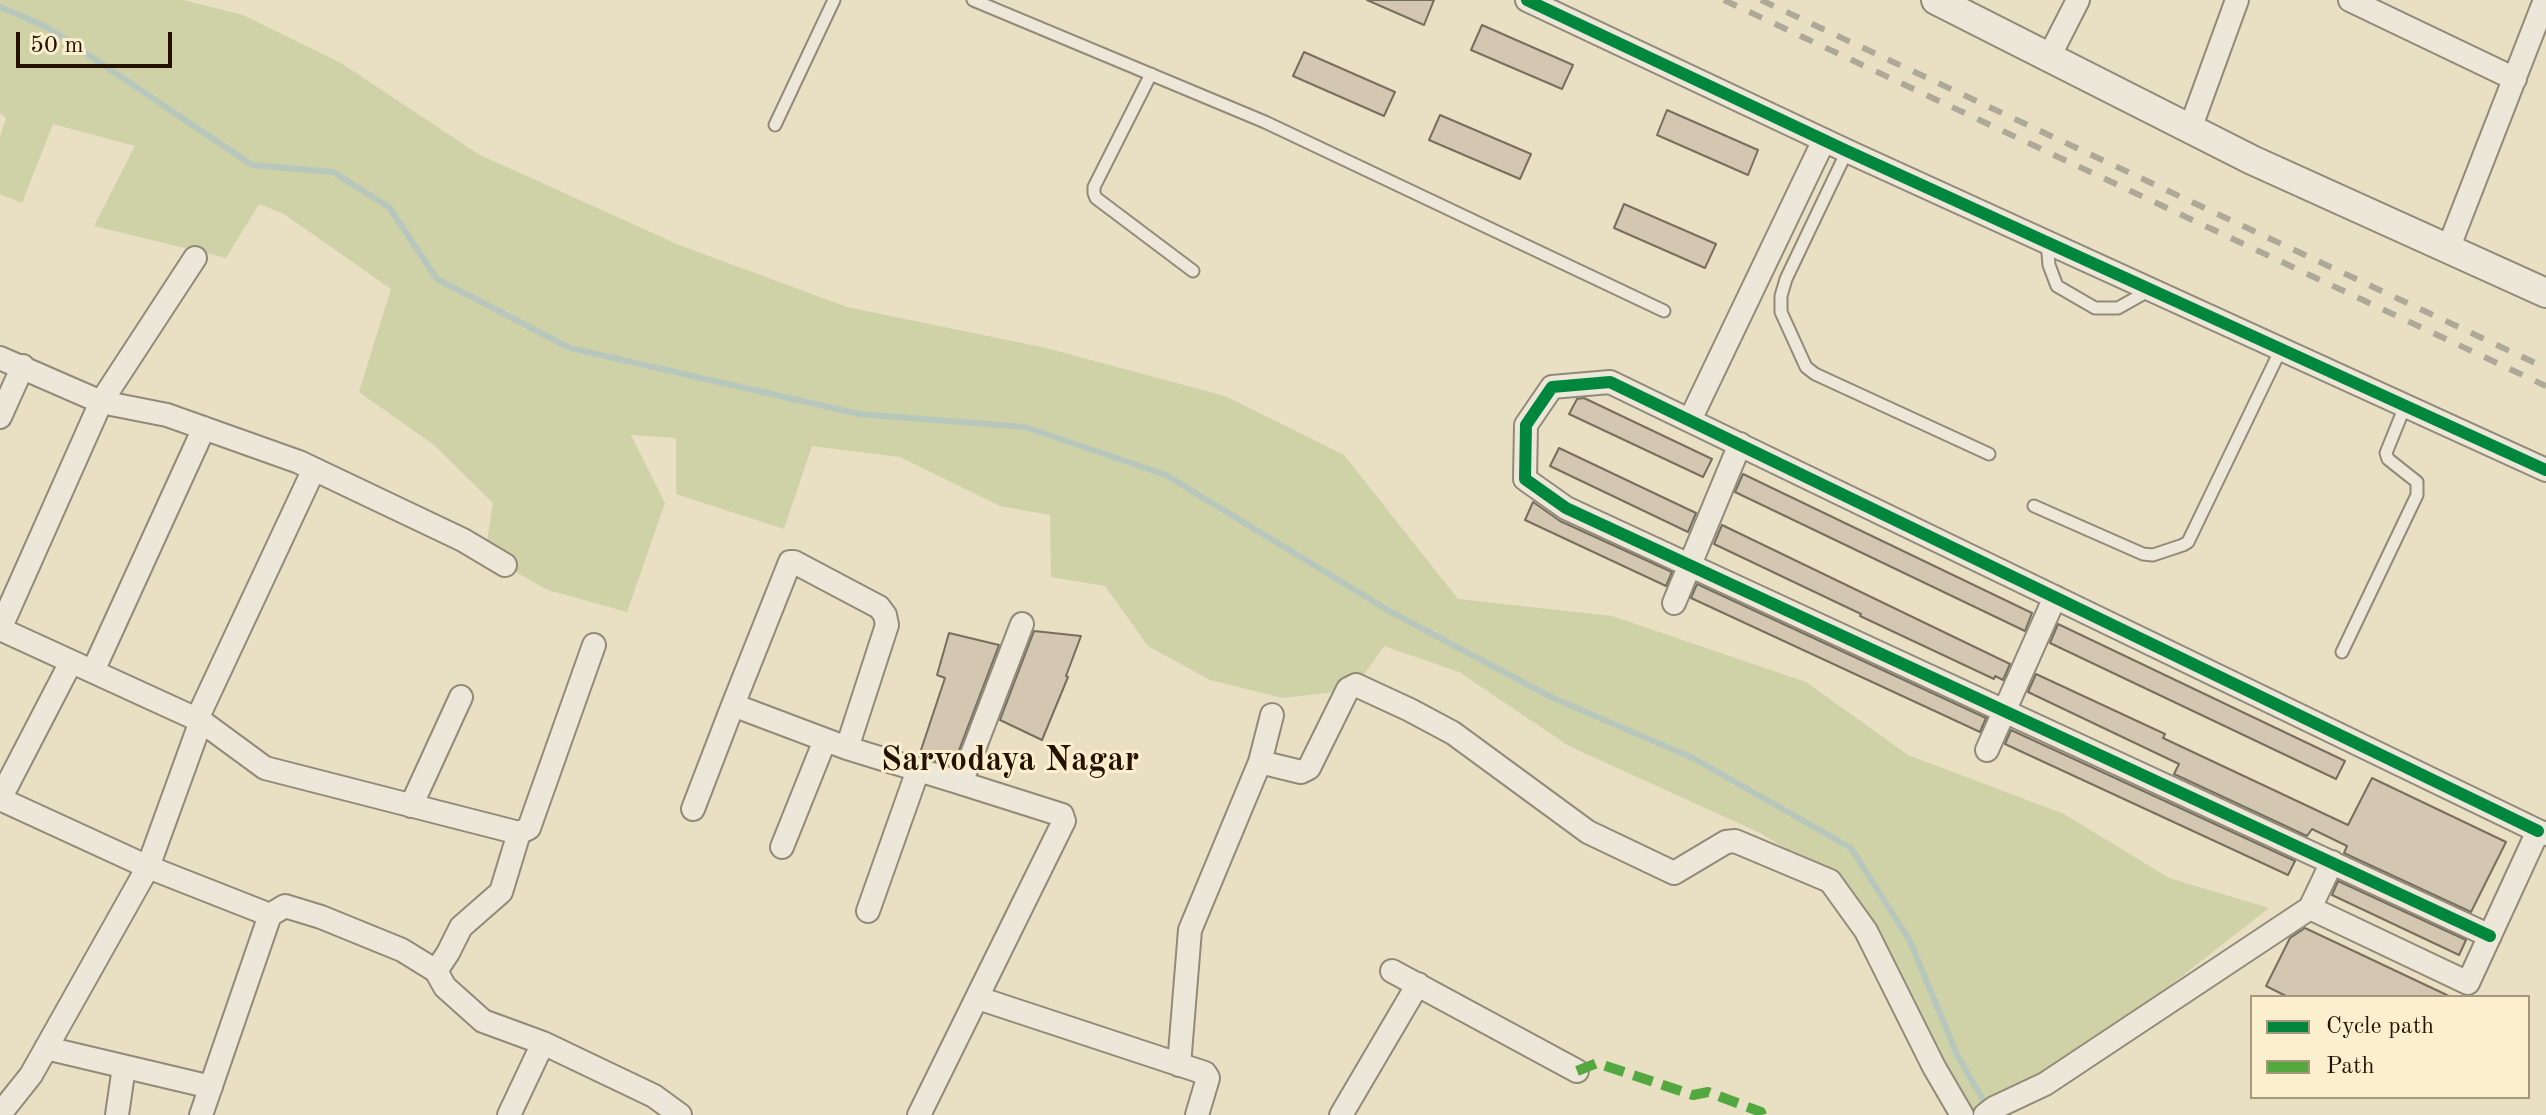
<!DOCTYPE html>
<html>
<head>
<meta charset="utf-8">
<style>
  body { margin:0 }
  #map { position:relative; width:2546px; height:1115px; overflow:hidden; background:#e9dfc3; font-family:"Old Standard TT",serif }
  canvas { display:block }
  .legend { position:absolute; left:2250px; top:995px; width:280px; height:104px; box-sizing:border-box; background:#fbefce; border:2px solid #a5967c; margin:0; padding:10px 14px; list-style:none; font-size:24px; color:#241100 }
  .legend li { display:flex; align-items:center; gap:16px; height:40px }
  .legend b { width:40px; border:2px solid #a5967c }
  .scale { position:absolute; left:16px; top:32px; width:156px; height:36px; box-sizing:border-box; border:4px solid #241100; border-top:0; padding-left:10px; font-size:24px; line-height:28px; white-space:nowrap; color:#241100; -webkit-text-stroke:6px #fbefce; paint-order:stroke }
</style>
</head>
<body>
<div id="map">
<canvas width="2546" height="1115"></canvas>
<ul class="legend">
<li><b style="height:10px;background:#00873e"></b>Cycle path</li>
<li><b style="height:10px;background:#53a840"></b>Path</li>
</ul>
<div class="scale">50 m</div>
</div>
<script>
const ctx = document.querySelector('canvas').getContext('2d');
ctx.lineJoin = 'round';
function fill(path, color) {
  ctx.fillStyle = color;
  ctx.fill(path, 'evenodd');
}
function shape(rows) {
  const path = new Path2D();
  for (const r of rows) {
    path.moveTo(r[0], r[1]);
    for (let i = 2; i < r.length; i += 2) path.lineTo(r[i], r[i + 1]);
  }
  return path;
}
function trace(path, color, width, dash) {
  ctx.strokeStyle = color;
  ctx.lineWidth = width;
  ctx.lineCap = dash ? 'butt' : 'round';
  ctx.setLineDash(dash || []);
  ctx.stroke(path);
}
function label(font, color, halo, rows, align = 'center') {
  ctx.font = font + ' "Old Standard TT",serif';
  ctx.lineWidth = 6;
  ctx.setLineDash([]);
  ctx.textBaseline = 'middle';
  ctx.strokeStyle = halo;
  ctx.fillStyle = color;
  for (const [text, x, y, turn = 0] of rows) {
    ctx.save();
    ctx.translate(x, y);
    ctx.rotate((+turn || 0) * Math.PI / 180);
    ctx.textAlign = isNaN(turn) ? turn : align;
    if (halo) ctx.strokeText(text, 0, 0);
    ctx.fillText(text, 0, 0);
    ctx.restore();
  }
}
const green = shape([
  [0,0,183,0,243,15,341,63,478,154,679,245,847,307,1046,348,1225,396,1344,455,1458,599,1612,616,1806,682,1908,755,2064,814,2169,878,2269,908,2131,1016,2033,1080,1974,1111,1915,1012,1850,888,1760,833,1569,746,1459,672,1384,646,1353,690,1282,698,1210,680,1148,646,1105,586,1051,577,1050,515,1000,506,900,457,812,446,784,529,676,494,676,438,631,435,665,503,627,612,548,590,485,555,493,503,434,445,359,392,391,289,284,214,259,204,226,258,94,226,135,146,53,124,22,203,0,194,0,137,6,118,0,113]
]);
const stream = shape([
  [0,7,47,27,252,165,333,172,389,207,437,279,570,348,859,414,1025,427,1166,475,1391,612,1551,697,1693,758,1851,848,1910,941,1958,1057,1988,1108]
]);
const building = shape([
  [1367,0,1434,0,1424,25,1367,0],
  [1482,25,1573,65,1562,89,1471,50,1482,25],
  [1304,52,1395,92,1384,116,1293,76,1304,52],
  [1667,110,1758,150,1748,175,1657,135,1667,110],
  [1440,115,1531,154,1520,179,1429,140,1440,115],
  [1624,204,1716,244,1705,268,1614,228,1624,204],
  [1584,398,1712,459,1703,477,1569,414,1577,399,1584,398],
  [1559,448,1696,513,1688,532,1550,466,1559,448],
  [1743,474,2032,613,2025,631,1735,492,1743,474],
  [1533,502,1560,521,1672,572,1666,586,1525,520,1533,502],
  [1722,525,2010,664,2003,680,1995,676,1994,679,1860,616,1861,614,1714,544,1722,525],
  [1697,584,1986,718,1980,732,1691,598,1697,584],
  [2058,624,2345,761,2336,779,2050,643,2058,624],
  [1034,631,1081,636,1066,676,1068,677,1042,740,1000,720,1034,631],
  [949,633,999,645,953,766,919,756,945,678,937,675,949,633],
  [2036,674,2165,734,2163,738,2348,825,2372,778,2506,842,2471,912,2344,853,2347,846,2312,829,2307,836,2174,774,2179,764,2028,692,2036,674],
  [2011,730,2295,861,2288,875,2005,744,2011,730],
  [2338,881,2466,940,2459,955,2332,895,2338,881],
  [2305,928,2451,997,2288,997,2266,986,2290,938,2305,928]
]);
const service = shape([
  [973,0,1265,122,1664,311],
  [1151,74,1094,187,1094,193,1096,198,1193,271],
  [775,125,834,0],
  [1847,151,1786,279,1781,296,1781,312,1806,367,1815,374,1989,454],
  [2047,242,2049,265,2057,286,2095,308,2118,308,2150,290],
  [2034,506,2143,554,2153,555,2183,545,2188,542,2281,349],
  [2342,652,2417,495,2417,482,2388,459,2386,453,2405,406]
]);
const minor = shape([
  [1527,0,1847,151,2546,470],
  [2350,0,2515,79],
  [2049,57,2078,0],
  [2190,129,2237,0],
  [2448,249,2545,0],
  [0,358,101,402,167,415,299,462,463,540,505,565],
  [0,417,23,366],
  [1690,420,1824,140],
  [1674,603,1740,444],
  [0,629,201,721,265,768,519,833,501,892,461,927,448,953,436,971],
  [0,629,101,402,195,258],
  [93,671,204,428],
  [733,705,790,562,794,562,879,607,885,615,887,625,847,748],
  [197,719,314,469],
  [1987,750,2055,597],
  [1260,762,1301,772,1309,768,1348,689,1356,685,1410,710,1453,733,1588,832,1674,873,1726,842,1735,841,1830,881,1866,931,1934,1067,1962,1115],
  [0,799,148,867,270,915,285,906,321,917,402,950,436,971,445,987,483,1021,543,1043,654,1096,680,1115],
  [0,799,71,662],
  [411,806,461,697],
  [693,809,733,705,847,748,961,783],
  [519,833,529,828,594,645],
  [782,847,825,740],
  [2310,908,2332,862],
  [868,911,918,770],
  [2490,936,1566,508,1525,479,1526,425,1552,387,1610,382,2538,831],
  [1392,971,1577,1071],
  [978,998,1205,1073,1208,1078,1197,1115],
  [46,1048,211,1087],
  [1179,1065,1190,930,1260,762,1272,715],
  [0,1114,31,1075,148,867,201,721],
  [117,1115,124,1067],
  [201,1115,270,915],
  [509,1115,543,1043],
  [919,1115,1064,821,1062,815,961,783,1022,624],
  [1341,1115,1418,984],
  [1985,1115,1994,1108,2045,1084,2310,908,2468,983,2538,831,2546,834]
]);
const tertiary = shape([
  [1936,0,2252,160,2546,293]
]);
const rail = shape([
  [1724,0,2546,386],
  [1761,0,2546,368]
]);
const quiet = shape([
  [1577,1071,1597,1063,1693,1095,1708,1092,1761,1112,1762,1115]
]);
const cycleway = shape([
  [1527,0,1847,151,2546,470],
  [2490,936,1566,508,1525,479,1526,425,1552,387,1610,382,2538,831]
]);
const neighbourhoodNames = [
  ["Sarvodaya Nagar",1010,761]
];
fill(green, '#cfd1a7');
trace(stream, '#b7c7bb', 6);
fill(building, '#d4c7b1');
trace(building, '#766e5e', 2);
trace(service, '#928a78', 15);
trace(minor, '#928a78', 26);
trace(tertiary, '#928a78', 32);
trace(service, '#ece7d9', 11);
trace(minor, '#ece7d9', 22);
trace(tertiary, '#ece7d9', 28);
trace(rail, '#aea899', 6, [14, 14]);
trace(quiet, '#53a840', 10, [20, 10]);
trace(cycleway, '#00873e', 12);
label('bold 34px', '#241100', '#fbefce', neighbourhoodNames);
</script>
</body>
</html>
